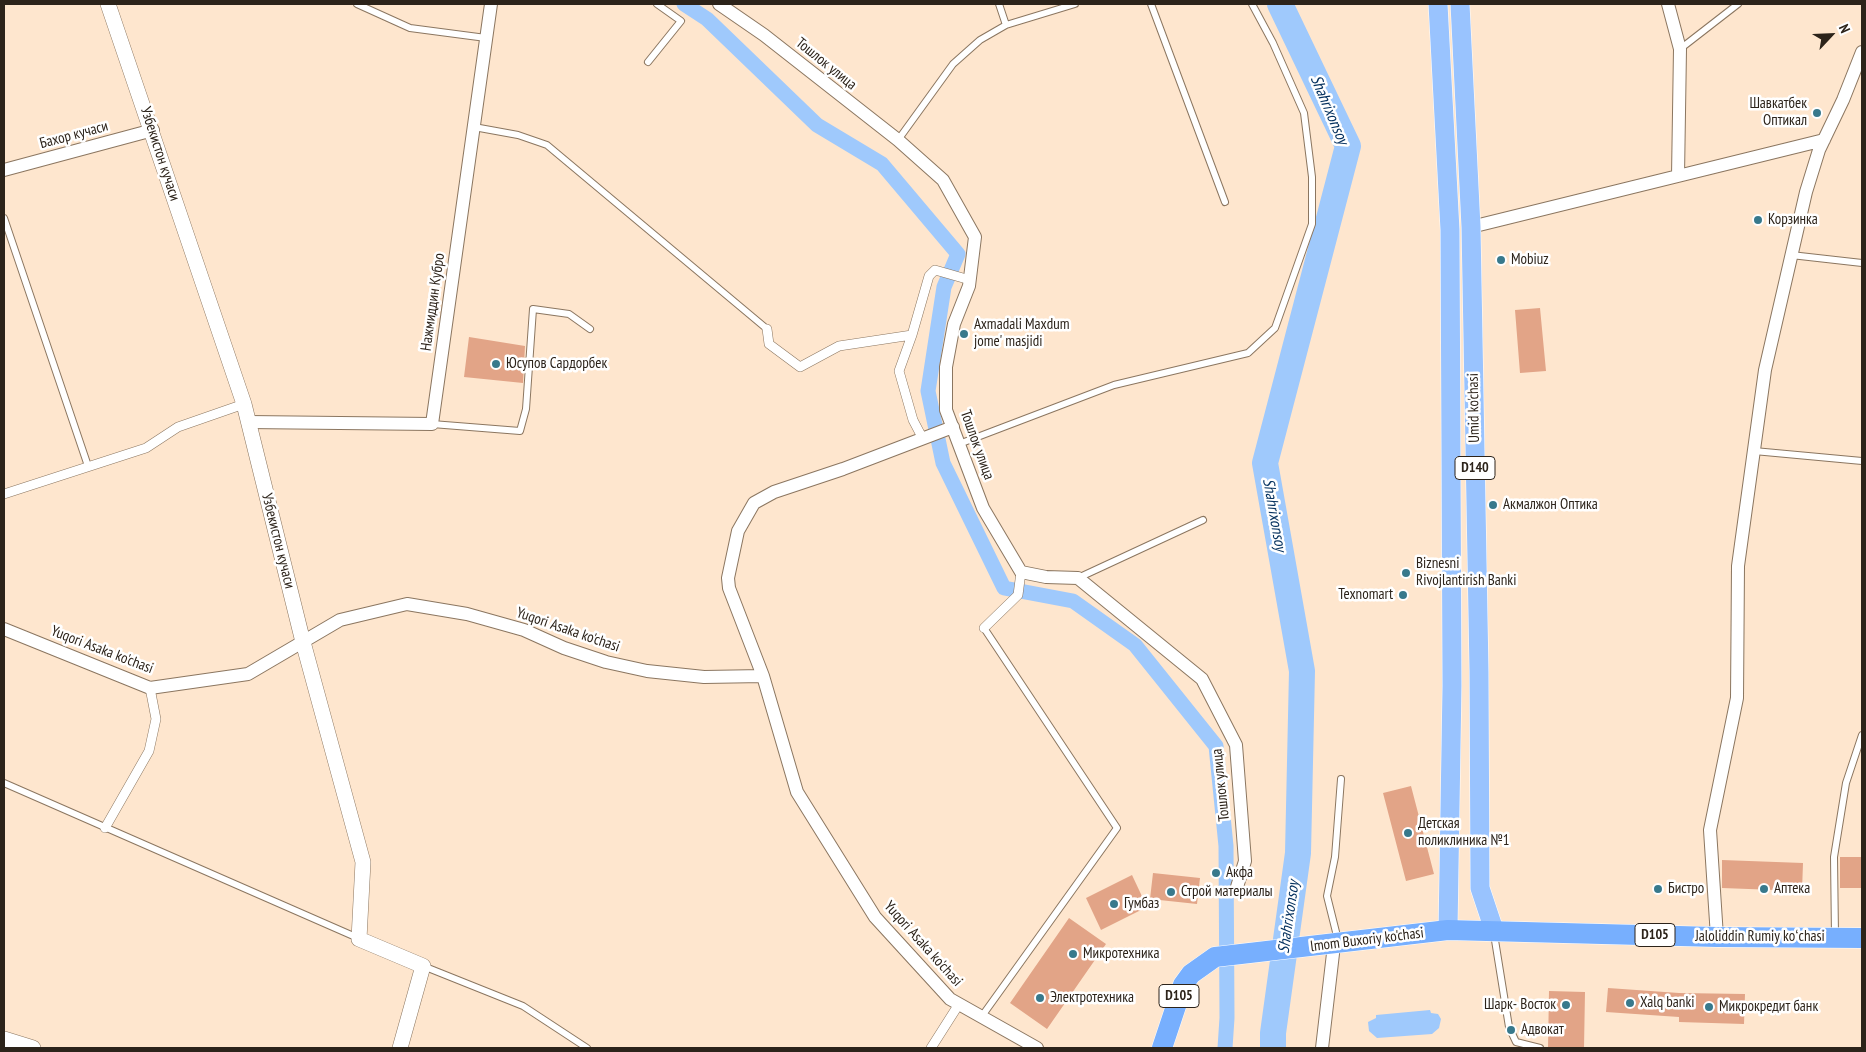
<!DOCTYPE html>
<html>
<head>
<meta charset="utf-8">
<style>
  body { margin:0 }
  #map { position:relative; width:1866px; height:1052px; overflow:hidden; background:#fee6ce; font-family:"PT Sans Narrow",sans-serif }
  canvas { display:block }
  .frame { position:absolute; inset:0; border:5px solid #2c231a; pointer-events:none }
  .north { position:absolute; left:1806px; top:10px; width:50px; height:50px; -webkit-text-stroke:4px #fff; paint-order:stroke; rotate:65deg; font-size:14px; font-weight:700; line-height:20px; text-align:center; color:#2c231a }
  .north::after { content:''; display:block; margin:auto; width:18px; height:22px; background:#2c231a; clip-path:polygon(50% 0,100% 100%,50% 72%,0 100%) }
</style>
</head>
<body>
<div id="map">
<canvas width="1866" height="1052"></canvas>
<div class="frame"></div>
<div class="north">N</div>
</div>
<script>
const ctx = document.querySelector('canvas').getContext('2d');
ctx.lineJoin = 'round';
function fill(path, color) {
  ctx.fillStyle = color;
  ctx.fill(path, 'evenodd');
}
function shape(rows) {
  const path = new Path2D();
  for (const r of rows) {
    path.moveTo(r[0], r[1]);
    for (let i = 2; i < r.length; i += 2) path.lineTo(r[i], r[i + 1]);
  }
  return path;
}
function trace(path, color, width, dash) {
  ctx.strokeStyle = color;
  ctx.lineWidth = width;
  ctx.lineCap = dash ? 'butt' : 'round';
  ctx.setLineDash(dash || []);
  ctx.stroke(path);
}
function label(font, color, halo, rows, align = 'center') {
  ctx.font = font + ' "PT Sans Narrow",sans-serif';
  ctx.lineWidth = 5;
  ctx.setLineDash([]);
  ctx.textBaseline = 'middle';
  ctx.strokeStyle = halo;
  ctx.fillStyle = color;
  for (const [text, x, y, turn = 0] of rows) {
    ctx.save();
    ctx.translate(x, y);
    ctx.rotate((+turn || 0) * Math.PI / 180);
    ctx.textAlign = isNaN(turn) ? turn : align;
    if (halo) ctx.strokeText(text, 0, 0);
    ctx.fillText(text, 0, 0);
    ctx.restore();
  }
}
const water = shape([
  [1430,1010,1431,1013,1438,1014,1441,1019,1439,1028,1432,1034,1377,1038,1369,1031,1368,1022,1376,1018,1376,1015]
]);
const canal = shape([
  [684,4,707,19,817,125,882,164,958,254,944,287,928,391,943,463,1004,588,1073,601,1135,645,1216,746,1226,846,1227,1018,1225,1048]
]);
const river = shape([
  [1273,1048,1273,1033,1298,853,1302,671,1265,463,1348,146,1280,4]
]);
const building = shape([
  [1540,308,1546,371,1520,373,1515,310],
  [469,337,525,346,523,383,464,377],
  [1411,786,1434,874,1406,881,1383,793],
  [1840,857,1862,857,1862,888,1840,888],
  [1722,860,1803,863,1802,891,1722,888],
  [1153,873,1200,878,1197,904,1150,899],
  [1132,875,1147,907,1101,930,1086,898],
  [1069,918,1106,944,1047,1029,1010,1003],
  [1608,988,1679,993,1745,994,1744,1024,1679,1022,1679,1017,1606,1012],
  [1549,991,1585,992,1584,1048,1548,1048]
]);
const service = shape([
  [357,4,410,28,486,38],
  [999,4,1006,25],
  [1151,4,1225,202],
  [1680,49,1738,4],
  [648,62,681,21,657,4],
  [474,127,518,135,547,145,767,329],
  [898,140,953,64,980,40,1006,25,1075,4],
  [4,218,88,466],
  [1791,255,1862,263],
  [432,424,520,431,526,409,533,309,569,314,590,329],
  [959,444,1114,385,1248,353,1275,328,1312,224,1312,177,1304,113,1273,43,1252,4],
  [1754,451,1862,461],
  [1078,578,1203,520],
  [4,783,358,938],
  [1494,934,1509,1027,1516,1042,1540,1048],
  [1835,936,1834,857,1846,783,1862,735],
  [1338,940,1327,896,1335,857,1341,779],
  [423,966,523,1006,587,1048],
  [982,1016,1117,828,984,628]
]);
const pedestrian = shape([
  [767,329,769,344,800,367,839,346,912,335,899,371,913,420,923,439],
  [912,335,929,276,935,270,970,280],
  [4,494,146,448,178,427,244,404],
  [984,628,1018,595,1021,572],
  [105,828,149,751,156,719,150,688],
  [931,1048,959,1004]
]);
const minor = shape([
  [719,4,764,35,898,140,943,180,975,237,969,286,954,324,946,367,946,410,983,508,1021,572,1046,577,1078,578,1202,679,1236,745,1245,861,1237,887],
  [1668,4,1680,49,1678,176],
  [4,170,153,130],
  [1471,227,1824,140],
  [248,422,432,424,491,4],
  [4,629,150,688,248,674,340,620,407,604,467,614,524,630,564,648,606,662,647,671,704,677,763,676,797,792,875,917,950,999,1037,1048],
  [763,676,729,588,728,578,738,531,754,503,774,492,843,469,953,427],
  [1717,937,1710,830,1737,698,1738,566,1765,370,1806,192,1819,150,1843,100,1862,52],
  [1322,1048,1334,945]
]);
const tertiary = shape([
  [108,4,244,404,303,642,363,862,359,939,423,966,400,1048],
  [4,1039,33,1048]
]);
const primary = shape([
  [1438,4,1450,230,1452,686,1448,930],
  [1460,4,1471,227,1479,671,1480,888,1494,930]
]);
const trunk = shape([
  [1162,1048,1183,985,1191,974,1215,957,1448,930,1717,937,1862,938]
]);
const markers = [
  [1817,113,5,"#38798c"],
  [1758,220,5,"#38798c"],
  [1501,260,5,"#38798c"],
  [964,334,5,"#38798c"],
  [496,364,5,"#38798c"],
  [1493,505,5,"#38798c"],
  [1406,573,5,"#38798c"],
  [1403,595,5,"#38798c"],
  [1408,833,5,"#38798c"],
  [1216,873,5,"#38798c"],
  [1658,889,5,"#38798c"],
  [1764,889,5,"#38798c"],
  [1171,892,5,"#38798c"],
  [1114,904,5,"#38798c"],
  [1073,954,5,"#38798c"],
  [1040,998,5,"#38798c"],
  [1630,1003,5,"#38798c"],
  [1566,1005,5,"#38798c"],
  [1709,1007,5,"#38798c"],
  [1511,1030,5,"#38798c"]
];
const shields = [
  [1475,468,40],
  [1655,935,40],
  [1179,996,40]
];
const shieldNames = [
  ["D140",1475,468],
  ["D105",1655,935],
  ["D105",1179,996]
];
const streetNames = [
  ["Тошлок улица",826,64,39],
  ["Бахор кучаси",74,135,-15],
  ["Узбекистон кучаси",160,154,72],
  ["Нажмиддин Кубро",433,302,-82],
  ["Umid ko'chasi",1474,408,-91],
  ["Тошлок улица",977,445,70],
  ["Узбекистон кучаси",278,541,76],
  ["Yuqori Asaka ko'chasi",568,630,19],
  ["Yuqori Asaka ko'chasi",102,650,21],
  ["Тошлок улица",1221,785,-96],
  ["Jaloliddin Rumiy koʻchasi",1760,937],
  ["lmom Buxoriy ko'chasi",1367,940,-7],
  ["Yuqori Asaka ko'chasi",923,944,48]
];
const poiNames = [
  ["Шавкатбек",1807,104,"right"],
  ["Оптикал",1807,121,"right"],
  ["Корзинка",1768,220],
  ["Mobiuz",1511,260],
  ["Axmadali Maxdum",974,325],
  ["jome' masjidi",974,342],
  ["Юсупов Сардорбек",506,364],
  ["Акмалжон Оптика",1503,505],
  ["Biznesni",1416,564],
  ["Rivojlantirish Banki",1416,581],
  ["Texnomart",1393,595,"right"],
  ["Детская",1418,824],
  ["поликлиника №1",1418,841],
  ["Акфа",1226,873],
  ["Бистро",1668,889],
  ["Аптека",1774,889],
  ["Строй материалы",1181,892],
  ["Гумбаз",1124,904],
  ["Микротехника",1083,954],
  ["Электротехника",1050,998],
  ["Xalq banki",1640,1003],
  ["Шарк- Восток",1556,1005,"right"],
  ["Микрокредит банк",1719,1007],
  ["Адвокат",1521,1030]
];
const waterNames = [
  ["Shahrixonsoy",1329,110,67],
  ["Shahrixonsoy",1274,515,80],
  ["Shahrixonsoy",1289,917,-82]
];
fill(water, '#9fc9fc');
trace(canal, '#9fc9fc', 15);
trace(river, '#9fc9fc', 26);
fill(building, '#e2a487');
trace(service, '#8b7660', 8);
trace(pedestrian, '#8b7660', 10);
trace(minor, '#8b7660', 14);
trace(tertiary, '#8b7660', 16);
trace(primary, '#fff', 20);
trace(trunk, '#fff', 21);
trace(service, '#fff', 6);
trace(pedestrian, '#fff', 9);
trace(minor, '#fff', 12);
trace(tertiary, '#fff', 15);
trace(primary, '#99c3fe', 19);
trace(trunk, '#77affe', 20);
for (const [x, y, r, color] of markers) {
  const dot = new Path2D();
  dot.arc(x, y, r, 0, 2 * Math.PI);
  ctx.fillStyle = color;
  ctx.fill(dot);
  trace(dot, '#fff', 2);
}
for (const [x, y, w] of shields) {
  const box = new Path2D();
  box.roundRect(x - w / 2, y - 11.5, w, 23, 4);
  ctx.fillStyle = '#fff';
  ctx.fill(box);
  trace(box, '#2c231a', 1);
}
label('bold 14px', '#2c231a', null, shieldNames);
label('15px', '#2c231a', '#fff', streetNames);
label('15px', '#2c231a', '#fff', poiNames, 'left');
label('italic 16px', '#073360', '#fff', waterNames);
</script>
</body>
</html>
